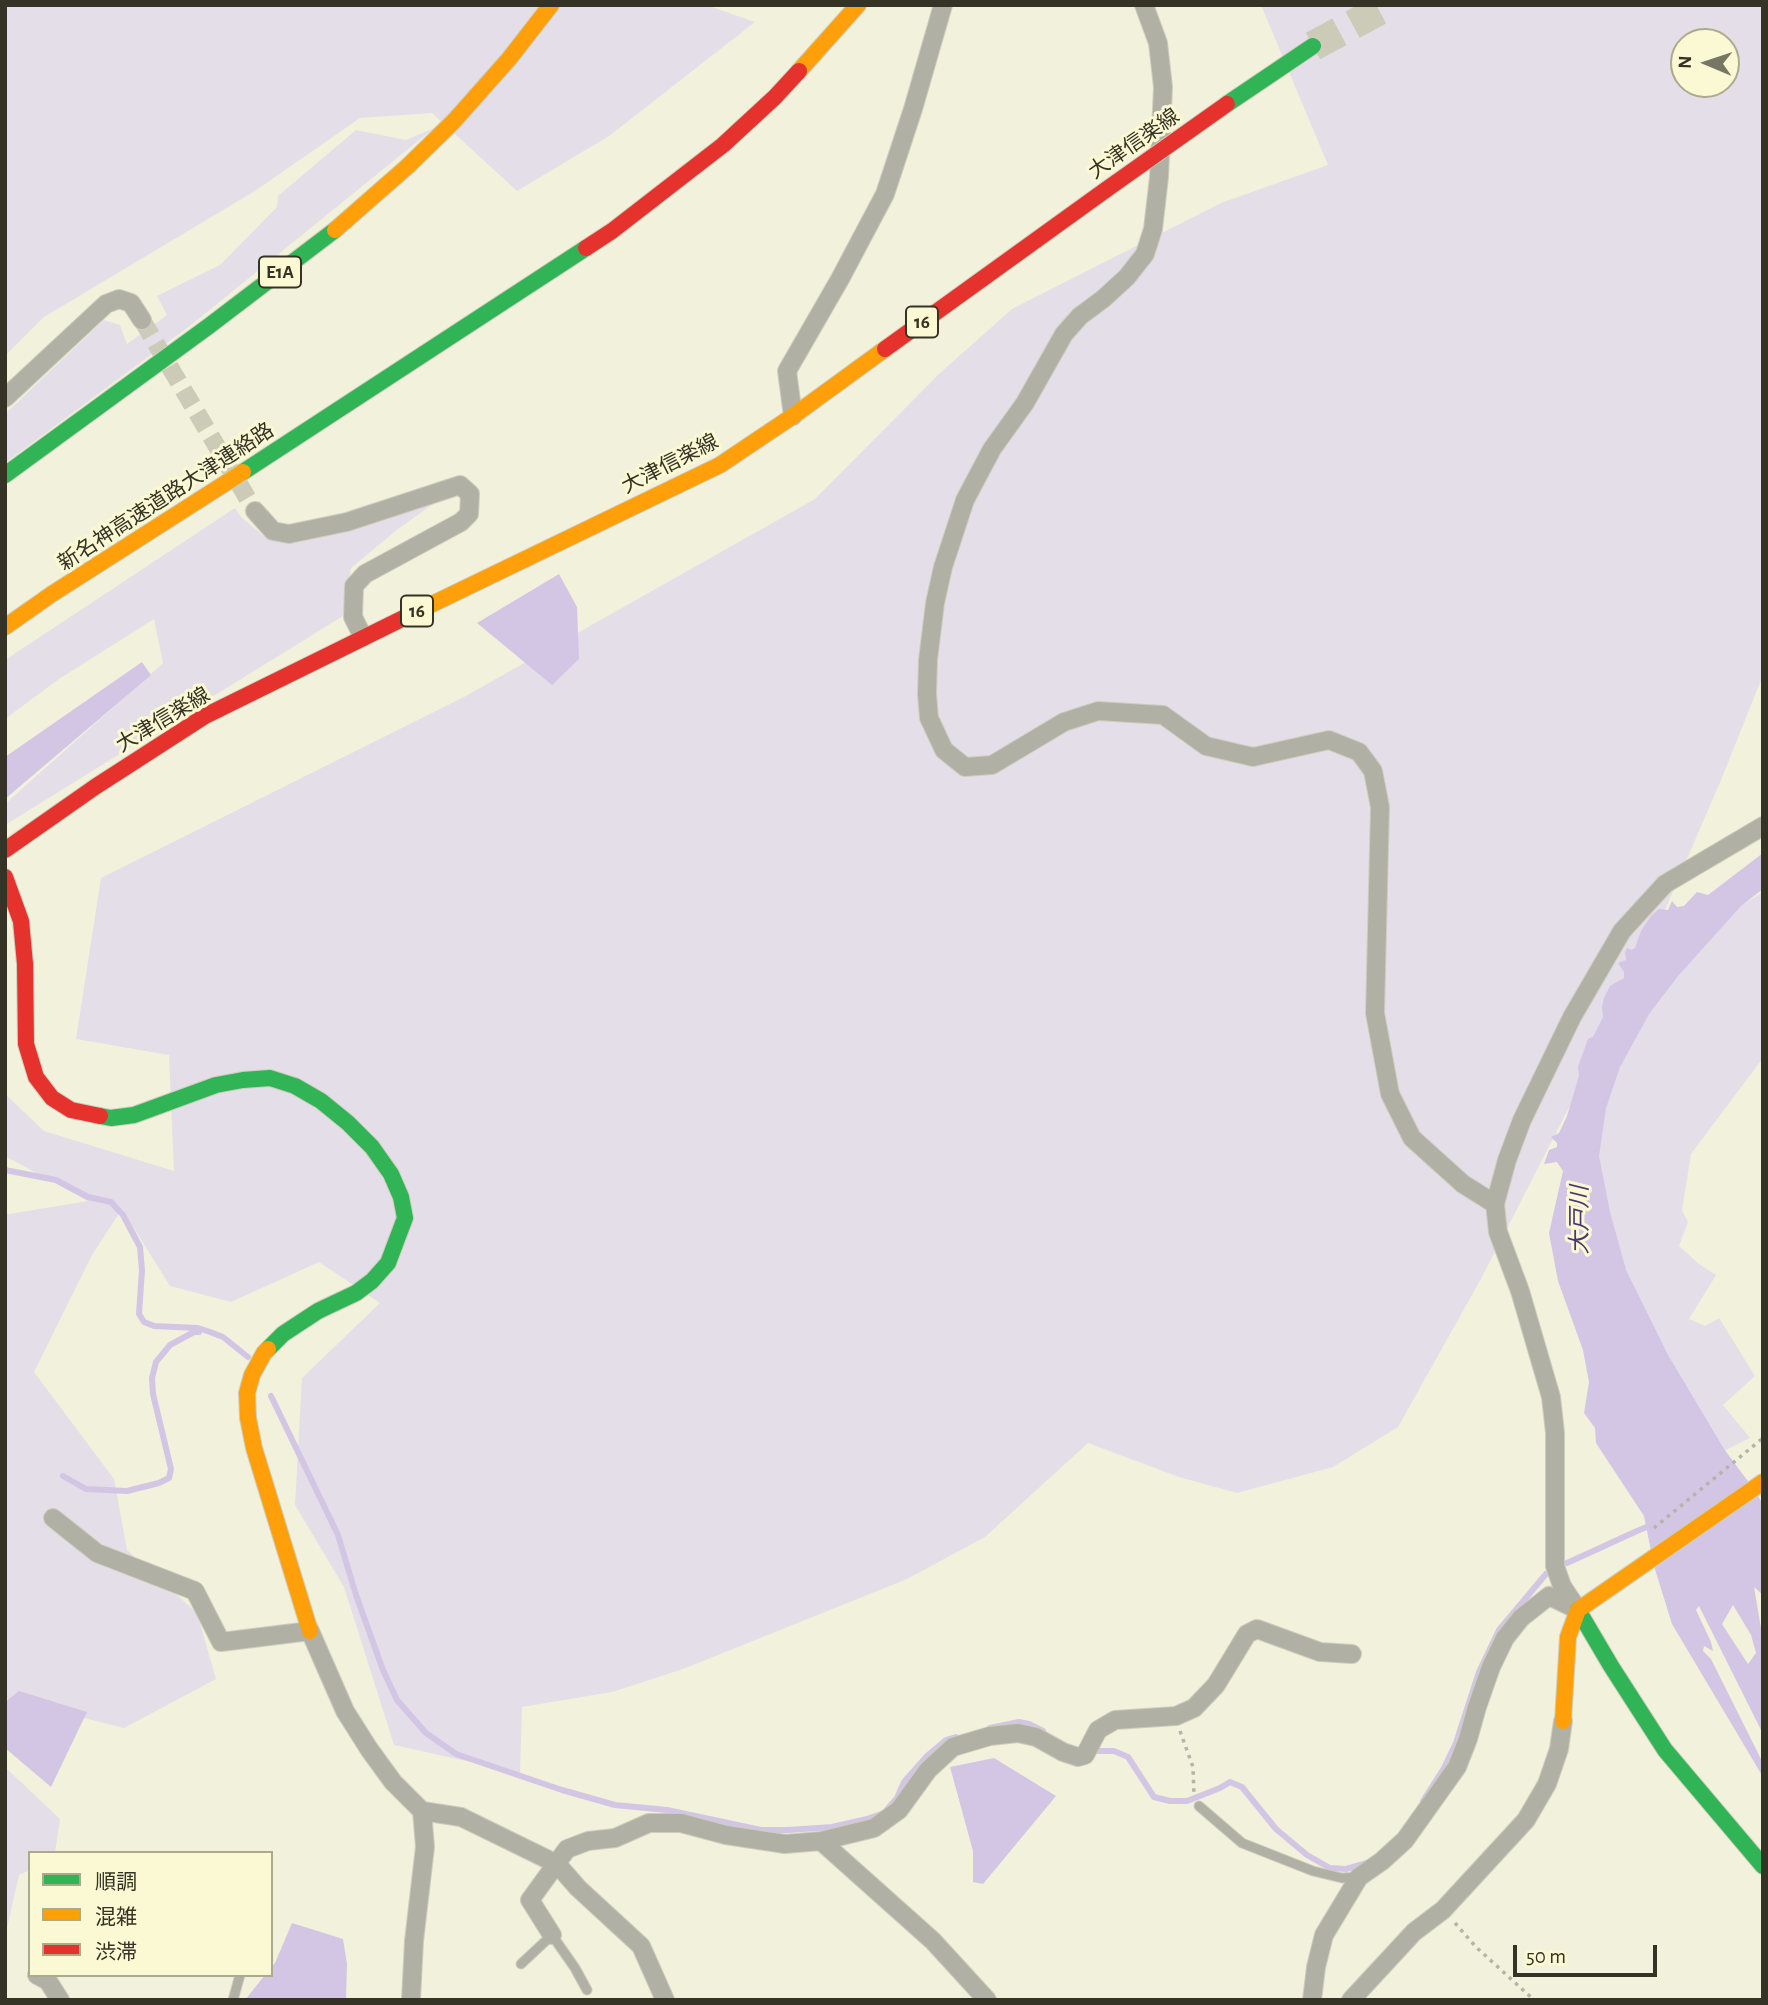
<!DOCTYPE html>
<html>
<head>
<meta charset="utf-8">
<style>
  body { margin:0 }
  #map { position:relative; width:1768px; height:2005px; overflow:hidden; background:#f2f1dc; font-family:"Alegreya Sans","Noto Sans JP",sans-serif }
  canvas { display:block }
  .frame { position:absolute; inset:0; border:7px solid #343325; pointer-events:none }
  .legend { position:absolute; left:28px; top:1851px; width:245px; height:126px; box-sizing:border-box; background:#fbf9d3; border:2px solid #abaa8d; margin:0; padding:9px 12px; list-style:none; font-size:21px; color:#343325 }
  .legend li { display:flex; align-items:center; gap:14px; height:35px }
  .legend b { width:35px; border:2px solid #abaa8d }
  .north { position:absolute; left:1670px; top:28px; width:70px; height:70px; box-sizing:border-box; background:#fbf9d3; border:2px solid #abaa8d; border-radius:50%; rotate:272deg; font-size:19px; font-weight:700; line-height:28px; text-align:center; color:#343325 }
  .north::after { content:''; display:block; margin:auto; width:24px; height:32px; background:#767665; clip-path:polygon(50% 0,100% 100%,50% 72%,0 100%) }
  .scale { position:absolute; left:1513px; top:1945px; width:144px; height:32px; box-sizing:border-box; border:4px solid #343325; border-top:0; padding-left:9px; font-size:21px; line-height:24px; white-space:nowrap; color:#343325; -webkit-text-stroke:5px #fbf9d3; paint-order:stroke }
</style>
</head>
<body>
<div id="map">
<canvas width="1768" height="2005"></canvas>
<div class="frame"></div>
<ul class="legend">
<li><b style="height:9px;background:#30b455"></b>順調</li>
<li><b style="height:9px;background:#ff9f0a"></b>混雑</li>
<li><b style="height:9px;background:#e5322d"></b>渋滞</li>
</ul>
<div class="north">N</div>
<div class="scale">50 m</div>
</div>
<script>
const ctx = document.querySelector('canvas').getContext('2d');
ctx.lineJoin = 'round';
function fill(path, color) {
  ctx.fillStyle = color;
  ctx.fill(path, 'evenodd');
}
function shape(rows) {
  const path = new Path2D();
  for (const r of rows) {
    path.moveTo(r[0], r[1]);
    for (let i = 2; i < r.length; i += 2) path.lineTo(r[i], r[i + 1]);
  }
  return path;
}
function trace(path, color, width, dash) {
  ctx.strokeStyle = color;
  ctx.lineWidth = width;
  ctx.lineCap = dash ? 'butt' : 'round';
  ctx.setLineDash(dash || []);
  ctx.stroke(path);
}
function label(font, color, halo, rows, align = 'center') {
  ctx.font = font + ' "Alegreya Sans","Noto Sans JP",sans-serif';
  ctx.lineWidth = 6;
  ctx.setLineDash([]);
  ctx.textBaseline = 'middle';
  ctx.strokeStyle = halo;
  ctx.fillStyle = color;
  for (const [text, x, y, turn = 0] of rows) {
    ctx.save();
    ctx.translate(x, y);
    ctx.rotate((+turn || 0) * Math.PI / 180);
    ctx.textAlign = isNaN(turn) ? turn : align;
    if (halo) ctx.strokeText(text, 0, 0);
    ctx.fillText(text, 0, 0);
    ctx.restore();
  }
}
const green = shape([
  [5,5,706,5,755,22,609,136,517,191,432,113,360,118,255,191,44,317,5,356],
  [1261,5,1763,5,1763,675,1721,780,1636,977,1482,1277,1398,1427,1333,1467,1237,1493,1179,1477,1088,1443,985,1537,907,1579,683,1669,612,1692,522,1707,520,1773,394,1745,344,1587,295,1505,302,1378,380,1303,319,1262,231,1302,170,1286,122,1209,92,1255,34,1372,114,1479,127,1550,197,1613,216,1679,124,1728,5,1698,5,1213,9,1214,88,1201,5,1156,5,1094,44,1131,174,1171,169,1055,76,1039,101,878,464,697,815,499,939,374,1012,309,1221,203,1328,165],
  [1684,42,1726,42,1726,84,1684,84],
  [434,128,191,325,5,463,5,414,104,320,120,325,127,344,167,315,157,296,220,265,277,207,278,196,356,130,406,140],
  [440,499,398,529,351,568,343,616,5,825,5,804,163,663,154,619,59,679,5,719,5,660,235,508,241,517,266,538,292,539],
  [1763,892,1763,1058,1691,1154,1682,1210,1688,1222,1679,1246,1699,1264,1716,1275,1689,1319,1705,1326,1719,1318,1755,1376,1723,1405,1750,1438,1716,1455,1651,1354,1588,1163,1612,1064,1701,930],
  [5,1767,60,1819,55,1853,30,1853,30,1870,19,1875,5,1937]
]);
const water = shape([
  [559,574,577,607,579,659,552,685,477,623],
  [142,662,151,675,5,799,5,757],
  [1763,853,1763,889,1741,906,1678,976,1649,1014,1620,1067,1606,1108,1599,1156,1610,1212,1626,1270,1668,1355,1724,1449,1756,1492,1763,1505,1763,1595,1754,1587,1763,1640,1763,1734,1699,1606,1696,1610,1711,1642,1713,1651,1704,1646,1703,1651,1711,1659,1763,1763,1763,1777,1672,1624,1654,1566,1644,1516,1596,1443,1595,1428,1584,1413,1589,1382,1583,1350,1558,1281,1549,1233,1563,1171,1557,1162,1544,1164,1549,1150,1557,1147,1557,1143,1551,1137,1559,1133,1567,1116,1579,1076,1578,1067,1588,1039,1593,1037,1603,1017,1602,1007,1604,998,1610,986,1624,978,1624,972,1618,963,1626,960,1625,953,1627,948,1631,950,1635,948,1641,931,1651,916,1659,909,1668,910,1672,901,1677,907,1684,906,1697,892,1708,895],
  [1733,1605,1751,1635,1756,1653,1748,1664,1722,1624],
  [19,1691,87,1712,51,1787,5,1748,5,1702],
  [994,1758,1056,1796,983,1884,973,1882,973,1851,950,1767],
  [292,1923,343,1939,347,1964,346,2000,245,2000,265,1975,271,1975,271,1968,275,1963]
]);
const stream = shape([
  [5,1170,56,1180,88,1197,111,1202,123,1215,140,1247,142,1270,139,1314,144,1322,154,1326,198,1328,210,1332,223,1337,248,1357],
  [271,1396,338,1535,356,1595,383,1670,397,1700,426,1733,456,1754,562,1790,615,1805,667,1810,761,1830,788,1830,832,1827,867,1819,884,1813,897,1798,904,1782,927,1756,946,1740,956,1737],
  [63,1476,86,1489,127,1491,159,1483,169,1478,171,1469,153,1394,152,1378,156,1362,170,1345,194,1332,199,1332],
  [1567,1563,1637,1531,1654,1524],
  [990,1728,1019,1722,1029,1724,1043,1731],
  [1091,1751,1114,1751,1128,1757,1154,1797,1170,1801,1187,1801,1220,1788,1230,1782,1242,1787,1276,1829,1307,1855,1330,1868,1346,1869,1367,1863],
  [1423,1801,1444,1768,1456,1743,1479,1672,1499,1630,1546,1574]
]);
const streetTunnel = shape([
  [142,320,255,511]
]);
const primaryTunnel = shape([
  [1313,46,1389,5]
]);
const path = shape([
  [1654,1528,1763,1438],
  [1180,1731,1193,1767,1194,1795],
  [1455,1923,1476,1947,1534,2000]
]);
const lane = shape([
  [1199,1806,1242,1843,1313,1871,1342,1878,1359,1877],
  [521,1964,552,1935,575,1968,587,1990],
  [233,2000,240,1975]
]);
const street = shape([
  [1144,5,1158,43,1163,87,1159,177,1153,229,1145,254,1127,277,1103,299,1080,316,1064,334,1025,403,992,449,965,500,943,567,935,603,928,660,927,694,929,718,944,750,965,767,992,765,1064,722,1098,711,1163,715,1206,746,1253,757,1329,740,1359,752,1373,771,1380,807,1375,1013,1390,1094,1412,1138,1463,1184,1495,1204],
  [5,398,106,304,119,299,131,303,142,320],
  [793,416,787,371,840,279,885,194,913,109,943,5],
  [255,511,273,531,289,534,347,522,460,485,470,494,469,514,461,522,365,574,354,586,353,617,363,637],
  [53,1518,97,1553,195,1591,221,1642,310,1631,345,1711,369,1749,393,1782,422,1811,461,1817,557,1864,578,1888,641,1946,665,2000],
  [1578,1610,1562,1586,1555,1566,1555,1433,1551,1397,1520,1291,1498,1232,1495,1204,1507,1160,1522,1120,1572,1017,1622,931,1665,884,1763,826],
  [821,1841,933,1941,987,2000],
  [552,1935,530,1900,567,1849,588,1841,615,1838,649,1823,681,1823,726,1835,785,1844,821,1841,874,1828,899,1810,928,1770,953,1747,990,1736,1018,1733,1036,1737,1063,1752,1078,1757,1085,1755,1098,1730,1115,1720,1176,1716,1194,1708,1216,1685,1247,1634,1257,1629,1320,1652,1352,1654],
  [37,1975,48,1981,60,2000],
  [411,2000,414,1941,425,1847,422,1811],
  [1312,2000,1316,1967,1324,1935,1359,1877,1382,1861,1405,1840,1457,1767,1468,1739,1477,1707,1491,1667,1505,1638,1521,1618,1549,1596,1578,1610],
  [1351,2000,1414,1932,1443,1910,1526,1820,1547,1784,1559,1749,1563,1721]
]);
const fast = shape([
  [1227,104,1313,46],
  [243,472,586,248],
  [5,475,209,326,335,230],
  [100,1116,111,1118,134,1115,216,1085,243,1080,270,1078,295,1086,321,1101,348,1123,372,1147,391,1174,401,1197,405,1218,388,1263,372,1281,356,1293,318,1311,283,1334,268,1349],
  [1578,1610,1611,1666,1665,1750,1763,1866]
]);
const slow = shape([
  [799,71,858,5],
  [335,230,408,166,454,121,509,59,551,5],
  [420,610,720,465,793,416,885,349],
  [5,627,52,594,243,472],
  [268,1349,264,1353,252,1375,247,1393,248,1418,254,1448,310,1631],
  [1563,1721,1568,1637,1578,1610,1763,1482]
]);
const jam = shape([
  [586,248,612,231,723,145,775,97,799,71],
  [885,349,1107,189],
  [5,850,95,787,205,716,420,610],
  [5,877,21,921,25,964,26,1044,36,1077,52,1098,71,1110,100,1116]
]);
const jamBridge = shape([
  [1107,189,1227,104]
]);
const shields = [
  [280,272,42],
  [922,322,32],
  [417,611,32]
];
const shieldNames = [
  ["E1A",280,272],
  ["16",922,322],
  ["16",417,611]
];
const streetNames = [
  ["大津信楽線",1134,144,-35],
  ["大津信楽線",670,464,-27],
  ["新名神高速道路大津連絡路",166,497,-33],
  ["大津信楽線",163,720,-31]
];
const waterNames = [
  ["大戸川",1580,1220,-90]
];
fill(green, '#e4dee8');
fill(water, '#d2c6e4');
trace(stream, '#d2c6e4', 6);
trace(streetTunnel, '#cccbb7', 18, [18, 9]);
trace(primaryTunnel, '#cccbb7', 30, [30, 15]);
trace(lane, '#cecdbd', 11);
trace(street, '#cecdbd', 20);
trace(fast, '#cecdbd', 18);
trace(slow, '#cecdbd', 18);
trace(jam, '#cecdbd', 18);
trace(path, '#b4b4a7', 3.5, [3.5, 5]);
trace(lane, '#b1b0a5', 9);
trace(street, '#b1b0a5', 18);
trace(fast, '#30b455', 16);
trace(slow, '#ff9f0a', 16);
trace(jam, '#e5322d', 16);
trace(jamBridge, '#cecdbd', 18, []);
trace(jamBridge, '#e5322d', 16);
for (const [x, y, w] of shields) {
  const box = new Path2D();
  box.roundRect(x - w / 2, y - 15.5, w, 31, 5);
  ctx.fillStyle = '#fbf9d3';
  ctx.fill(box);
  trace(box, '#343325', 2);
}
label('bold 19px', '#343325', null, shieldNames);
label('21px', '#343325', '#fbf9d3', streetNames);
label('italic 23px', '#4c3573', '#fbf9d3', waterNames);
</script>
</body>
</html>
